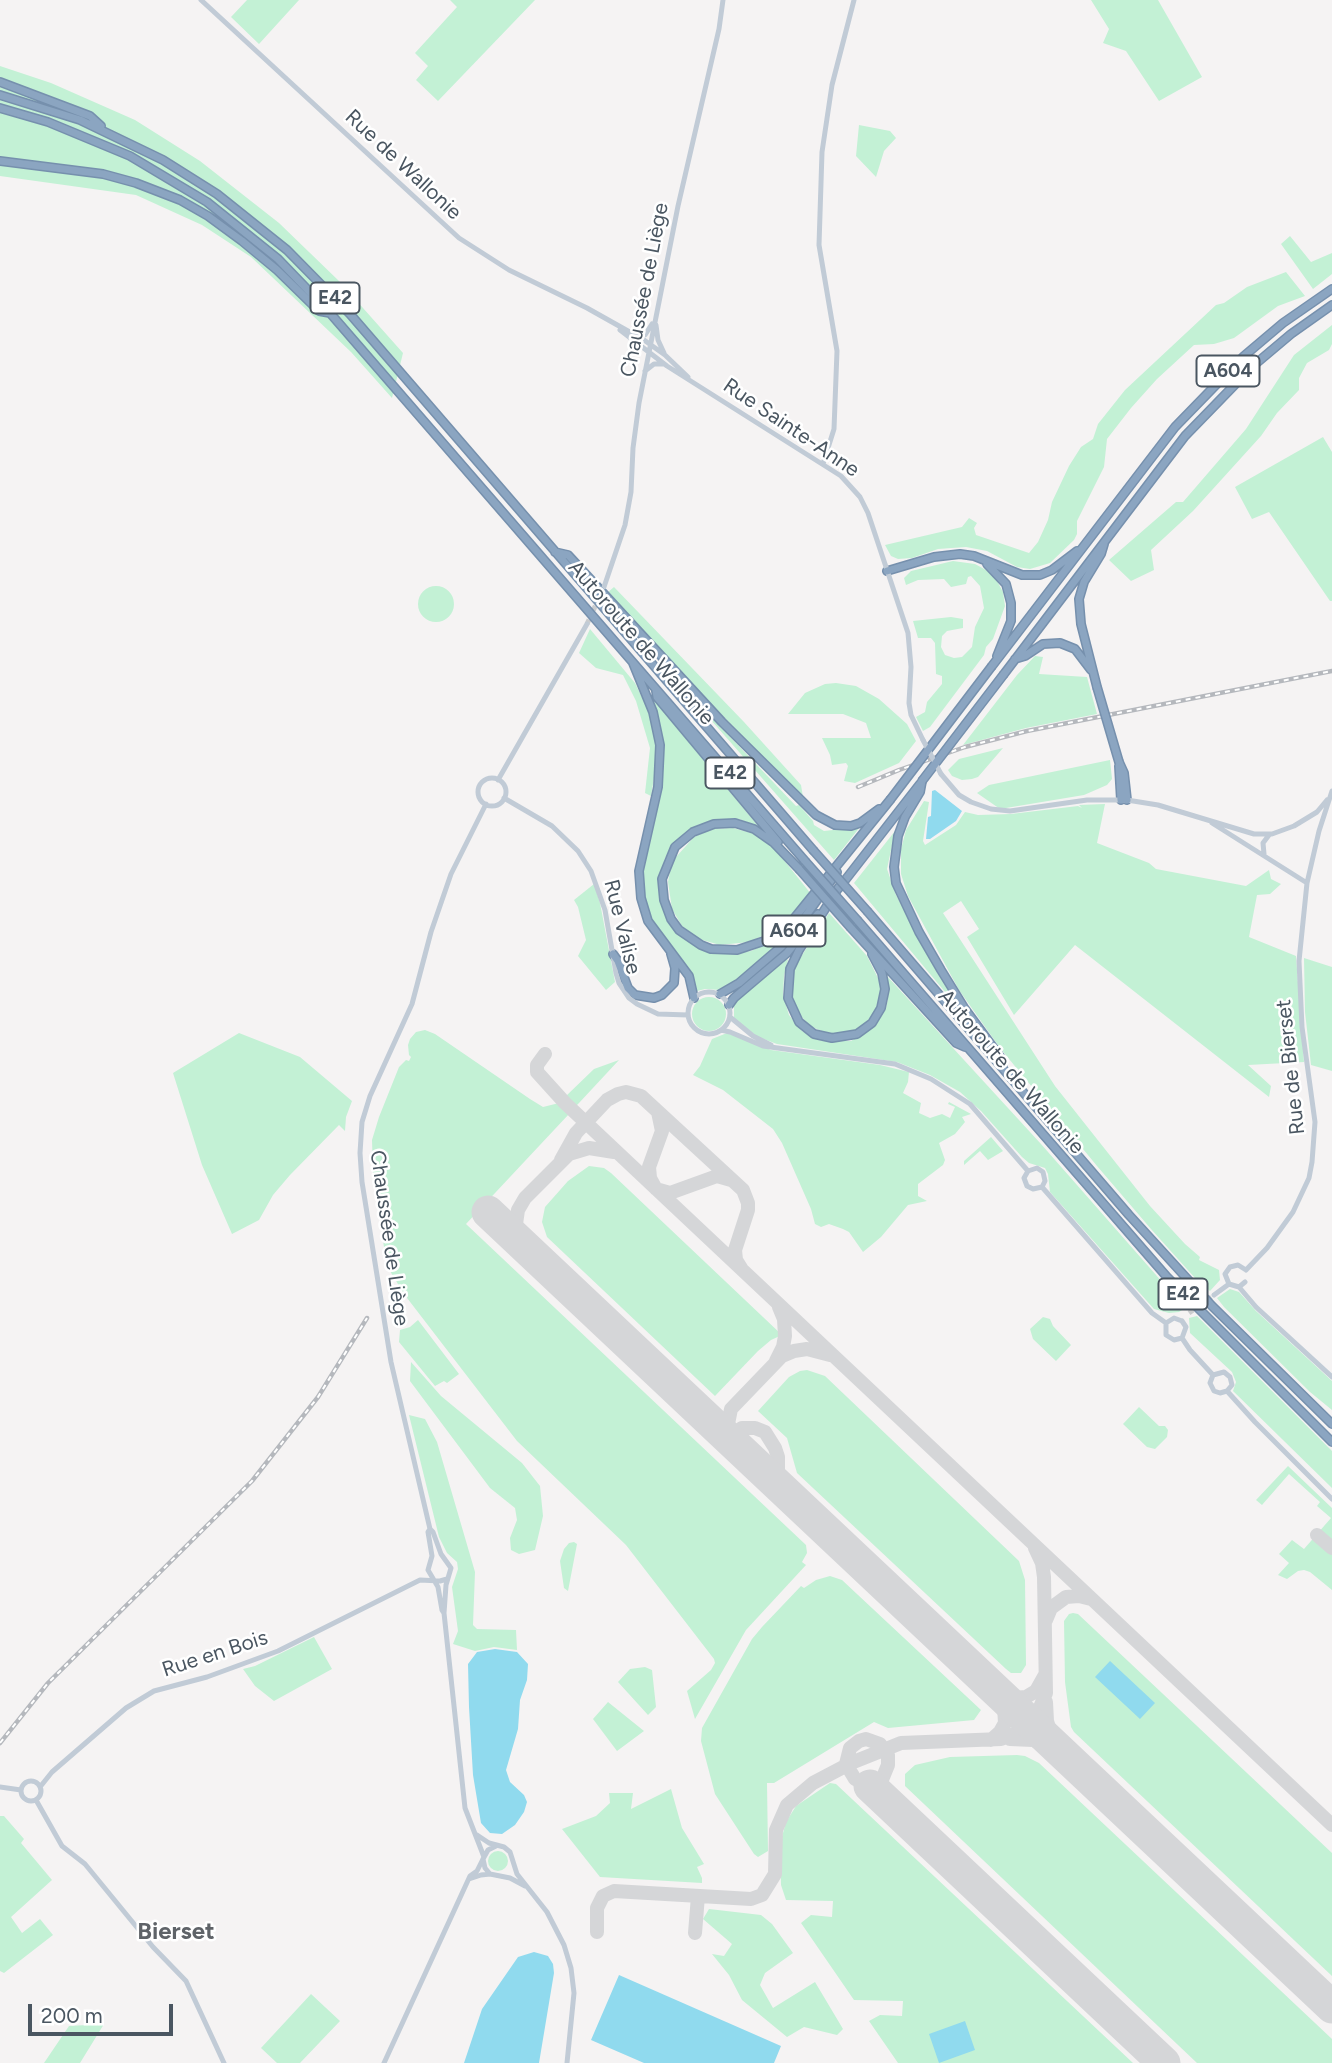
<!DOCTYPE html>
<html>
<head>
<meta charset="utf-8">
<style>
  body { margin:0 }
  #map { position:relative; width:1332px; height:2063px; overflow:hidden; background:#f5f3f3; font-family:Figtree,sans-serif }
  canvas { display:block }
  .scale { position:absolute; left:28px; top:2004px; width:145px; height:32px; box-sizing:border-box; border:4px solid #4a5661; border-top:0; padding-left:9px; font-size:21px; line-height:24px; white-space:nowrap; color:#4a5661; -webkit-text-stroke:5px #fff; paint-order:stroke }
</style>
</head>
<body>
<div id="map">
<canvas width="1332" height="2063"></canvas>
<div class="scale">200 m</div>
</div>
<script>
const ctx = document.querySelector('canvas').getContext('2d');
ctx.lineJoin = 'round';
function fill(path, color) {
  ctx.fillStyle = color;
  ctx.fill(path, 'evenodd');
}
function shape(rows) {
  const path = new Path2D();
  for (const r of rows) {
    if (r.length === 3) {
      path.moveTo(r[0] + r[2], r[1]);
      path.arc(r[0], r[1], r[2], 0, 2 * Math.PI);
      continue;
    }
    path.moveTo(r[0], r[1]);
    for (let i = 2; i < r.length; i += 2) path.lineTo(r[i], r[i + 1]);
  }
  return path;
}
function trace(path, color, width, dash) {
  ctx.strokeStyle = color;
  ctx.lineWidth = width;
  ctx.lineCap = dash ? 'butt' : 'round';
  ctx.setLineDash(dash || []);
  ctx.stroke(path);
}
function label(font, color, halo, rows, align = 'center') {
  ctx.font = font + ' Figtree,sans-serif';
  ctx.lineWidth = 5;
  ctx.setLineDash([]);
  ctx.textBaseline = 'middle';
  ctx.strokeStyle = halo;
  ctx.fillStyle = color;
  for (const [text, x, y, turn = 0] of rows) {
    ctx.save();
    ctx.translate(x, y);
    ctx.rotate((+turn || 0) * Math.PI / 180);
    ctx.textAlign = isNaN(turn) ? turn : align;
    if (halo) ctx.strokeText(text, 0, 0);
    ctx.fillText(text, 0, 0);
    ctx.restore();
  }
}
const green = shape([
  [247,0,299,0,259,44,231,17],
  [450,0,535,0,438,101,416,80,428,66,415,53,457,7],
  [1091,0,1158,0,1202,77,1159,101,1126,51,1103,43,1109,29],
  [0,66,51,83,135,120,200,161,279,223,339,281,403,353,392,398,351,352,251,257,202,225,136,195,0,176],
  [859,125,890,131,896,138,884,151,876,177,856,156],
  [1290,236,1311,262,1332,253,1332,274,1313,289,1281,244],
  [1286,272,1305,296,1278,306,1234,338,1214,344,1194,345,1157,379,1131,408,1107,439,1104,467,1077,521,1077,534,1074,540,1050,563,1030,569,1017,567,987,551,966,547,938,549,912,558,898,559,891,556,885,545,962,527,969,518,977,523,974,528,976,535,1029,553,1038,542,1048,520,1052,502,1069,466,1081,447,1093,439,1098,424,1125,390,1216,305,1224,303,1247,287],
  [1332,325,1332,344,1329,350,1307,363,1299,378,1299,390,1277,413,1261,436,1193,511,1151,550,1154,570,1131,581,1109,560,1176,502,1183,502,1246,429,1294,355],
  [1323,437,1332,452,1332,601,1330,601,1269,512,1252,519,1235,487],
  [953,561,975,564,986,570,996,579,1003,592,1005,606,993,639,986,647,984,655,930,727,923,731,916,717,925,712,927,702,942,684,942,676,936,674,935,643,931,638,918,638,913,621,951,617,963,619,963,628,947,631,942,636,941,647,945,655,954,658,962,657,972,647,975,627,984,608,980,586,971,576,968,577,966,584,951,587,944,579,918,580,906,585,904,578,911,571],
  [436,604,18],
  [614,587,744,722,801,785,803,797,705,698,607,593],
  [590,629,635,683,649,712,656,742,657,760,651,796,645,793,650,748,636,701,623,675,596,668,579,653],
  [1035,656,1043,657,1039,674,1087,677,1097,714,1026,728,963,745,1017,675],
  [674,678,796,806,799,805,813,821,814,825,824,831,860,827,834,860],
  [836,683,856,686,879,699,907,724,916,741,899,763,855,783,844,781,848,766,846,763,832,765,830,755,822,738,871,738,866,723,843,714,788,714,805,693,825,684],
  [648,693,759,827,739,819,721,819,698,825,679,838,665,858,659,882,661,901,668,921,676,932,693,945,723,954,751,951,772,941,790,928,791,931,765,958,722,990,705,989,697,991,689,968,657,929,644,906,641,871,660,786,660,727],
  [1003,748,978,777,972,779,962,780,952,776,948,770,959,759],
  [1110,760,1112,779,1107,785,1084,795,1000,809,977,793,989,785],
  [924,801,929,802,923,841,925,845,956,825,965,812,978,815,1011,814,1078,806,1082,808,1079,805,1105,804,1097,843,1149,863,1156,869,1246,886,1269,870,1271,879,1281,884,1270,894,1257,895,1249,937,1296,956,1304,1062,1248,1065,1271,1086,1269,1097,1075,945,1014,1015,967,937,979,929,961,901,943,913,1055,1086,1150,1206,1185,1244,1200,1257,1199,1260,1219,1270,1220,1280,1210,1291,1195,1278,1151,1229,1097,1166,1000,1048,959,990,908,896,901,874,901,849,906,830],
  [733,828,755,834,775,849,811,894,789,917,771,932,749,942,720,945,699,939,682,926,672,909,668,882,671,866,676,857,694,837,712,829],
  [895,831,887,869,896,895,934,967,966,1017,854,883],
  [594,884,600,903,615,982,606,990,578,956,586,940,578,907,574,900],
  [829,913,867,956,880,982,880,999,873,1015,860,1028,844,1034,826,1033,810,1026,799,1014,792,999,793,974,797,963],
  [784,957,788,960,784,976,783,995,789,1015,802,1031,822,1041,851,1041,876,1025,886,1008,888,999,887,976,1041,1144,1185,1308,1179,1312,1169,1313,1154,1309,1050,1192,1048,1174,1045,1168,1029,1163,1022,1157,981,1111,960,1092,930,1075,897,1062,777,1044,758,1037,734,1019,734,1001],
  [1304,958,1332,967,1332,1071,1311,1065,1305,1012],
  [709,1014,17],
  [425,1030,435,1034,530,1099,543,1107,559,1103,569,1114,466,1224,806,1545,807,1553,802,1562,806,1565,746,1630,695,1719,687,1691,711,1670,715,1663,714,1659,626,1545,517,1441,404,1294,390,1271,385,1254,373,1173,372,1140,379,1117,399,1067,406,1060,409,1061,411,1057,409,1055,408,1045,410,1039,416,1032],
  [239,1033,300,1057,352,1101,346,1117,345,1131,339,1125,290,1175,273,1195,259,1220,232,1234,202,1165,173,1073],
  [727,1033,771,1050,880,1065,909,1072,908,1082,903,1093,921,1103,919,1113,930,1118,942,1114,950,1118,955,1107,948,1104,949,1102,971,1114,962,1117,965,1122,955,1134,939,1143,945,1160,943,1165,918,1184,918,1196,927,1201,908,1205,881,1237,863,1252,849,1232,843,1229,829,1224,821,1227,815,1224,811,1209,782,1143,773,1129,723,1090,693,1075,700,1066,712,1039],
  [619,1060,579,1103,575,1107,566,1096,594,1069],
  [991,1137,1003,1151,988,1160,980,1151,964,1165,964,1161],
  [589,1166,604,1168,611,1173,782,1335,771,1340,758,1351,715,1396,547,1237,542,1222,545,1207,568,1181],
  [1230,1289,1239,1292,1256,1311,1332,1381,1332,1410,1310,1392,1224,1307,1217,1298],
  [1197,1316,1332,1451,1332,1488,1233,1391,1236,1382,1232,1372,1190,1333,1189,1318],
  [1043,1317,1050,1319,1053,1326,1071,1345,1056,1361,1033,1339,1030,1329],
  [418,1320,459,1374,447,1383,444,1381,435,1386,399,1342,400,1330,410,1327],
  [411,1362,441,1396,522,1463,540,1486,543,1516,535,1550,519,1554,511,1550,510,1538,517,1520,515,1508,490,1488,410,1381],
  [807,1370,825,1376,1019,1561,1025,1580,1026,1665,1021,1673,1011,1673,1006,1669,797,1473,787,1438,758,1411,789,1377,800,1371],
  [1139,1407,1159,1426,1165,1426,1168,1430,1167,1437,1155,1449,1147,1447,1123,1424],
  [409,1415,425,1419,437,1442,475,1572,473,1625,477,1629,516,1630,517,1650,494,1647,475,1651,453,1644,458,1631,452,1587,458,1569,457,1562,447,1553,439,1537],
  [1288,1466,1332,1508,1332,1590,1310,1572,1304,1570,1298,1571,1287,1579,1278,1575,1289,1563,1279,1554,1292,1540,1304,1549,1331,1518,1317,1506,1320,1502,1289,1474,1262,1505,1256,1500],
  [574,1542,577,1544,568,1591,564,1588,560,1561,564,1549,569,1543],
  [830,1576,842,1580,981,1710,974,1720,888,1728,874,1722,774,1783,767,1783,768,1851,758,1857,754,1854,715,1794,701,1741,702,1728,752,1639,762,1627,801,1586,804,1588,816,1580],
  [1073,1613,1078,1614,1332,1853,1332,1976,1074,1732,1071,1727,1065,1682,1064,1621,1069,1614],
  [314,1637,332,1669,274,1701,255,1686,243,1669,255,1666],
  [645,1667,652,1670,656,1707,648,1715,618,1682,630,1669],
  [608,1702,644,1731,617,1751,593,1719],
  [1017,1755,1025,1756,1039,1763,1332,2039,1332,2063,1197,2063,905,1786,905,1774,915,1765,950,1757],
  [830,1783,836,1784,1133,2063,898,2063,869,2021,880,2015,902,2016,903,2001,854,2000,801,1923,811,1915,832,1917,833,1901,786,1900,781,1885,780,1844,786,1822,796,1806],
  [671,1789,682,1828,704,1864,697,1867,702,1878,702,1883,600,1877,562,1829,596,1816,610,1803,609,1793,633,1793,631,1809],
  [0,1816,4,1816,24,1839,21,1843,52,1880,11,1917,22,1933,40,1919,53,1935,4,1973,0,1971],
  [498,1861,10],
  [709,1909,761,1915,772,1924,793,1953,765,1973,760,1985,773,2008,815,1982,843,2029,837,2035,804,2027,787,2037,742,2000,729,1975,712,1954,724,1956,732,1944,703,1919],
  [311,1994,340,2021,300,2063,277,2063,261,2048],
  [104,2024,80,2063,44,2063,69,2026]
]);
const water = shape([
  [935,790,962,811,956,821,930,839,926,839,928,817,931,816,932,791],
  [495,1649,517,1652,528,1664,527,1680,520,1700,518,1729,506,1770,510,1782,524,1795,527,1802,524,1812,515,1825,502,1834,490,1833,481,1823,473,1775,469,1707,468,1664,477,1652],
  [1110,1661,1155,1703,1140,1719,1095,1677],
  [534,1952,548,1956,553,1964,554,1973,539,2063,464,2063,482,2009,518,1957],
  [619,1975,781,2046,774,2063,644,2063,591,2040],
  [965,2021,975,2050,939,2063,929,2034]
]);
const taxiway = shape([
  [545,1054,537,1065,537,1072,565,1103,1332,1825],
  [658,1112,662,1131,649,1167,650,1178,656,1189,670,1193,717,1176,731,1180],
  [561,1160,576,1133,607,1100,618,1094,626,1092,641,1096,743,1190,748,1203,748,1210,735,1250,736,1260,741,1268],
  [558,1280,521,1241,516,1224,518,1210,525,1198,569,1154,589,1148,614,1152],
  [776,1361,783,1347,785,1336,784,1319,779,1307],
  [728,1442,734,1433,742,1428,755,1428,765,1432,775,1448,778,1457,778,1477,788,1496],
  [757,1477,767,1485,785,1493],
  [769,1478,731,1439,728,1424,731,1409,782,1356,794,1351,807,1349,830,1355],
  [1317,1535,1332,1548],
  [1046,1620,1051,1608,1066,1597,1079,1596,1091,1599],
  [999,1695,1013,1698,1026,1697,1036,1691,1045,1675],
  [1046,1702,1047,1721,1051,1734,1073,1764],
  [1010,1739,1033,1740,1058,1750],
  [991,1740,1000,1732,1005,1723,1004,1706,999,1695],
  [880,1783,883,1796,894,1809],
  [870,1786,855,1779,846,1764,850,1748,859,1741,866,1739,880,1744,888,1755,888,1765,881,1782,882,1791],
  [597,1932,597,1908,603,1896,614,1891,751,1899,762,1895,775,1874,776,1830,787,1805,813,1783,851,1763,901,1743,1001,1739,1024,1730,1036,1717,1046,1693,1044,1577,1042,1563,1035,1548],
  [695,1933,698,1896]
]);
const runway = shape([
  [488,1212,1332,2007],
  [870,1786,1164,2063]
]);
const secondaryTunnel = shape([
  [587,624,603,589],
  [1189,1313,1214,1295]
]);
const secondary = shape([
  [201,0,459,238,509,270,587,308,644,340,665,355,688,377],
  [656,325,658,340,664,353],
  [620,330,667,366,841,476,860,497,868,513,908,633,911,667,909,703,911,715,923,740],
  [636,335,645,335,652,324],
  [645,371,654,364,664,364],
  [823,464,834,429,837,351,819,245,822,152,832,85,854,0],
  [604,587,625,525,631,492,633,448,639,403,678,206,719,29,723,0],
  [941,774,959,795,971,802,991,809,1010,811,1087,800,1127,800,1158,805,1254,834,1272,834,1294,826,1317,812,1327,800],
  [492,792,14],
  [498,780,587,624],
  [504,798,552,826,578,851,591,871,605,910,616,973,619,983,629,998,637,1004,658,1014,688,1015],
  [1212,823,1307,883],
  [1264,854,1263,843,1269,835],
  [709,1013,21],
  [730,1017,753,1036,771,1045],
  [721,1030,730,1032,763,1046,895,1064,931,1079,970,1104,1028,1171],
  [1028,1171,1024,1178,1027,1186,1033,1189,1042,1187],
  [1028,1171,1037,1168,1043,1172,1045,1181,1042,1187],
  [1042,1187,1152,1313,1166,1323],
  [1246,1270,1267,1248,1293,1212,1309,1178,1312,1162,1315,1122,1302,1027,1299,961,1307,883,1319,831,1332,791],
  [1229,1284,1225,1274,1230,1267,1238,1265,1246,1270],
  [1239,1287,1256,1307,1332,1377],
  [1214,1295,1229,1284,1239,1287,1245,1282],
  [1166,1323,1166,1335,1174,1340,1182,1338],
  [1166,1323,1174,1318,1182,1321],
  [1182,1338,1190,1350,1213,1375],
  [1182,1338,1186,1327,1182,1321],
  [1213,1375,1224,1372,1230,1377,1232,1385,1227,1391],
  [1213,1375,1210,1383,1214,1391,1220,1393,1227,1391],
  [1227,1391,1255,1422,1332,1499],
  [430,1529,433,1532,441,1554,451,1568,446,1585,444,1613],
  [31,1791,10],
  [0,1787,21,1790],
  [40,1787,52,1772,126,1708,154,1691,207,1677,278,1651,420,1580,440,1581,447,1579],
  [36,1800,62,1846,85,1864,153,1947,186,1981,224,2063],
  [477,1835,489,1843,504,1847,510,1852,517,1874,547,1912,564,1945,571,1968,574,1993,567,2063],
  [484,1857,465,1808,444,1613,442,1610,438,1587,428,1570,432,1556,428,1532,430,1529,391,1362,362,1182,360,1153,362,1122,370,1096,412,1004,431,932,451,874,486,804],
  [490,1874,485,1868,483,1859,488,1850,496,1846],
  [469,1879,481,1875,490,1874,510,1878,525,1886],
  [384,2063,470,1876,477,1871,483,1859]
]);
const highway = shape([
  [0,82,90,116,101,126],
  [0,95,80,120,163,160,217,194,287,250,350,314,813,850],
  [0,108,48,122,130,156,207,202,278,259,330,313,805,861],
  [0,161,103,174,136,183,180,200,208,216,242,241,277,270,319,311,330,313],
  [555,552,568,555,722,722,816,815,835,825,851,826,860,823,879,809],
  [987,564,1006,584,1011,603,1011,621,997,656],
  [887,571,934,557,960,554,974,556,1022,575,1040,575,1052,570,1077,551],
  [1015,659,1025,656,1043,644,1060,643,1075,649,1091,670],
  [633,663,653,712,660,745,658,787,639,871,641,898,648,921,689,976,694,998],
  [992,666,1175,427,1244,356,1283,323,1332,289],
  [1004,674,1185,436,1253,366,1291,334,1332,305],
  [1097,687,1081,624,1079,599,1084,582,1101,554,1104,544],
  [656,691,657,697,778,842],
  [1119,762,1124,773,1127,800],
  [1119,766,1121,800],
  [922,781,920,792,905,817,898,836,894,867,896,883,919,932,941,970,965,1009,1001,1058,1003,1068],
  [799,869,774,843,754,829,735,823,714,824,693,832,675,847,662,879,664,900,671,919,679,930,701,945,711,949,737,950,764,941,792,921,890,800],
  [839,887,799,950,790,969,788,998,799,1022,814,1034,832,1038,857,1034,872,1023,881,1008,885,989,882,973,872,954],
  [839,888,920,784],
  [868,912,1129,1215,1212,1306,1332,1424],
  [858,921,1167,1277,1332,1442],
  [851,928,956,1043,965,1047],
  [613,954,618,961,628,988,635,995,654,998,662,995,674,983,675,968,671,954],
  [720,994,739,983,782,946,800,924,837,872],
  [729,1005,734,998,787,953,818,914]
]);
const rail = shape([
  [858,787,899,770,965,747,1027,731,1332,671],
  [0,1743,48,1683,252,1481,318,1397,367,1318]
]);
const secondaryBridge = shape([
  [923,740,941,774]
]);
const highwayBridge = shape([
  [1097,687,1119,762],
  [922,781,1004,674],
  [890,800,992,666],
  [813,850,868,912],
  [805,861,858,921],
  [799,869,851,928]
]);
const shields = [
  [335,298,49],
  [1228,371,63],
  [730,773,49],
  [794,931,63],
  [1183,1294,49]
];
const shieldNames = [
  ["E42",335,298],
  ["A604",1228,371],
  ["E42",730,773],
  ["A604",794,931],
  ["E42",1183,1294]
];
const streetNames = [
  ["Rue de Wallonie",403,165,43],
  ["Chaussée de Liège",645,290,-79],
  ["Rue Sainte-Anne",791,428,34],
  ["Autoroute de Wallonie",641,643,49],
  ["Rue Valise",622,927,76],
  ["Rue de Bierset",1291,1067,-96],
  ["Autoroute de Wallonie",1011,1072,49],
  ["Chaussée de Liège",389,1238,82],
  ["Rue en Bois",215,1654,-18]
];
const quarterNames = [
  ["Bierset",176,1932]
];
fill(green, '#c3f1d5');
fill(water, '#90daee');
trace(taxiway, '#d5d6d8', 14);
trace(runway, '#d5d6d8', 33);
trace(secondaryTunnel, '#caccce', 5, [5, 2.5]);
trace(highway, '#7690ad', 10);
trace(secondary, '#c1cbd6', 5);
trace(highway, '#8ba5c1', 7);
trace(rail, '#b5b8bd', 4.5);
trace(rail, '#fff', 2, [5]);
trace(highwayBridge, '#7690ad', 10, []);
trace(secondaryBridge, '#c1cbd6', 5);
trace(highwayBridge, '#8ba5c1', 7);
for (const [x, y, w] of shields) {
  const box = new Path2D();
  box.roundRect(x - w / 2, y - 15.5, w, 31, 5);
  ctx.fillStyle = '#fff';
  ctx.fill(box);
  trace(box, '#4a5661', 2);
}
label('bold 19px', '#4a5661', null, shieldNames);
label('21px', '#4a5661', '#fff', streetNames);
label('bold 24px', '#5f6368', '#fff', quarterNames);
</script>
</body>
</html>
